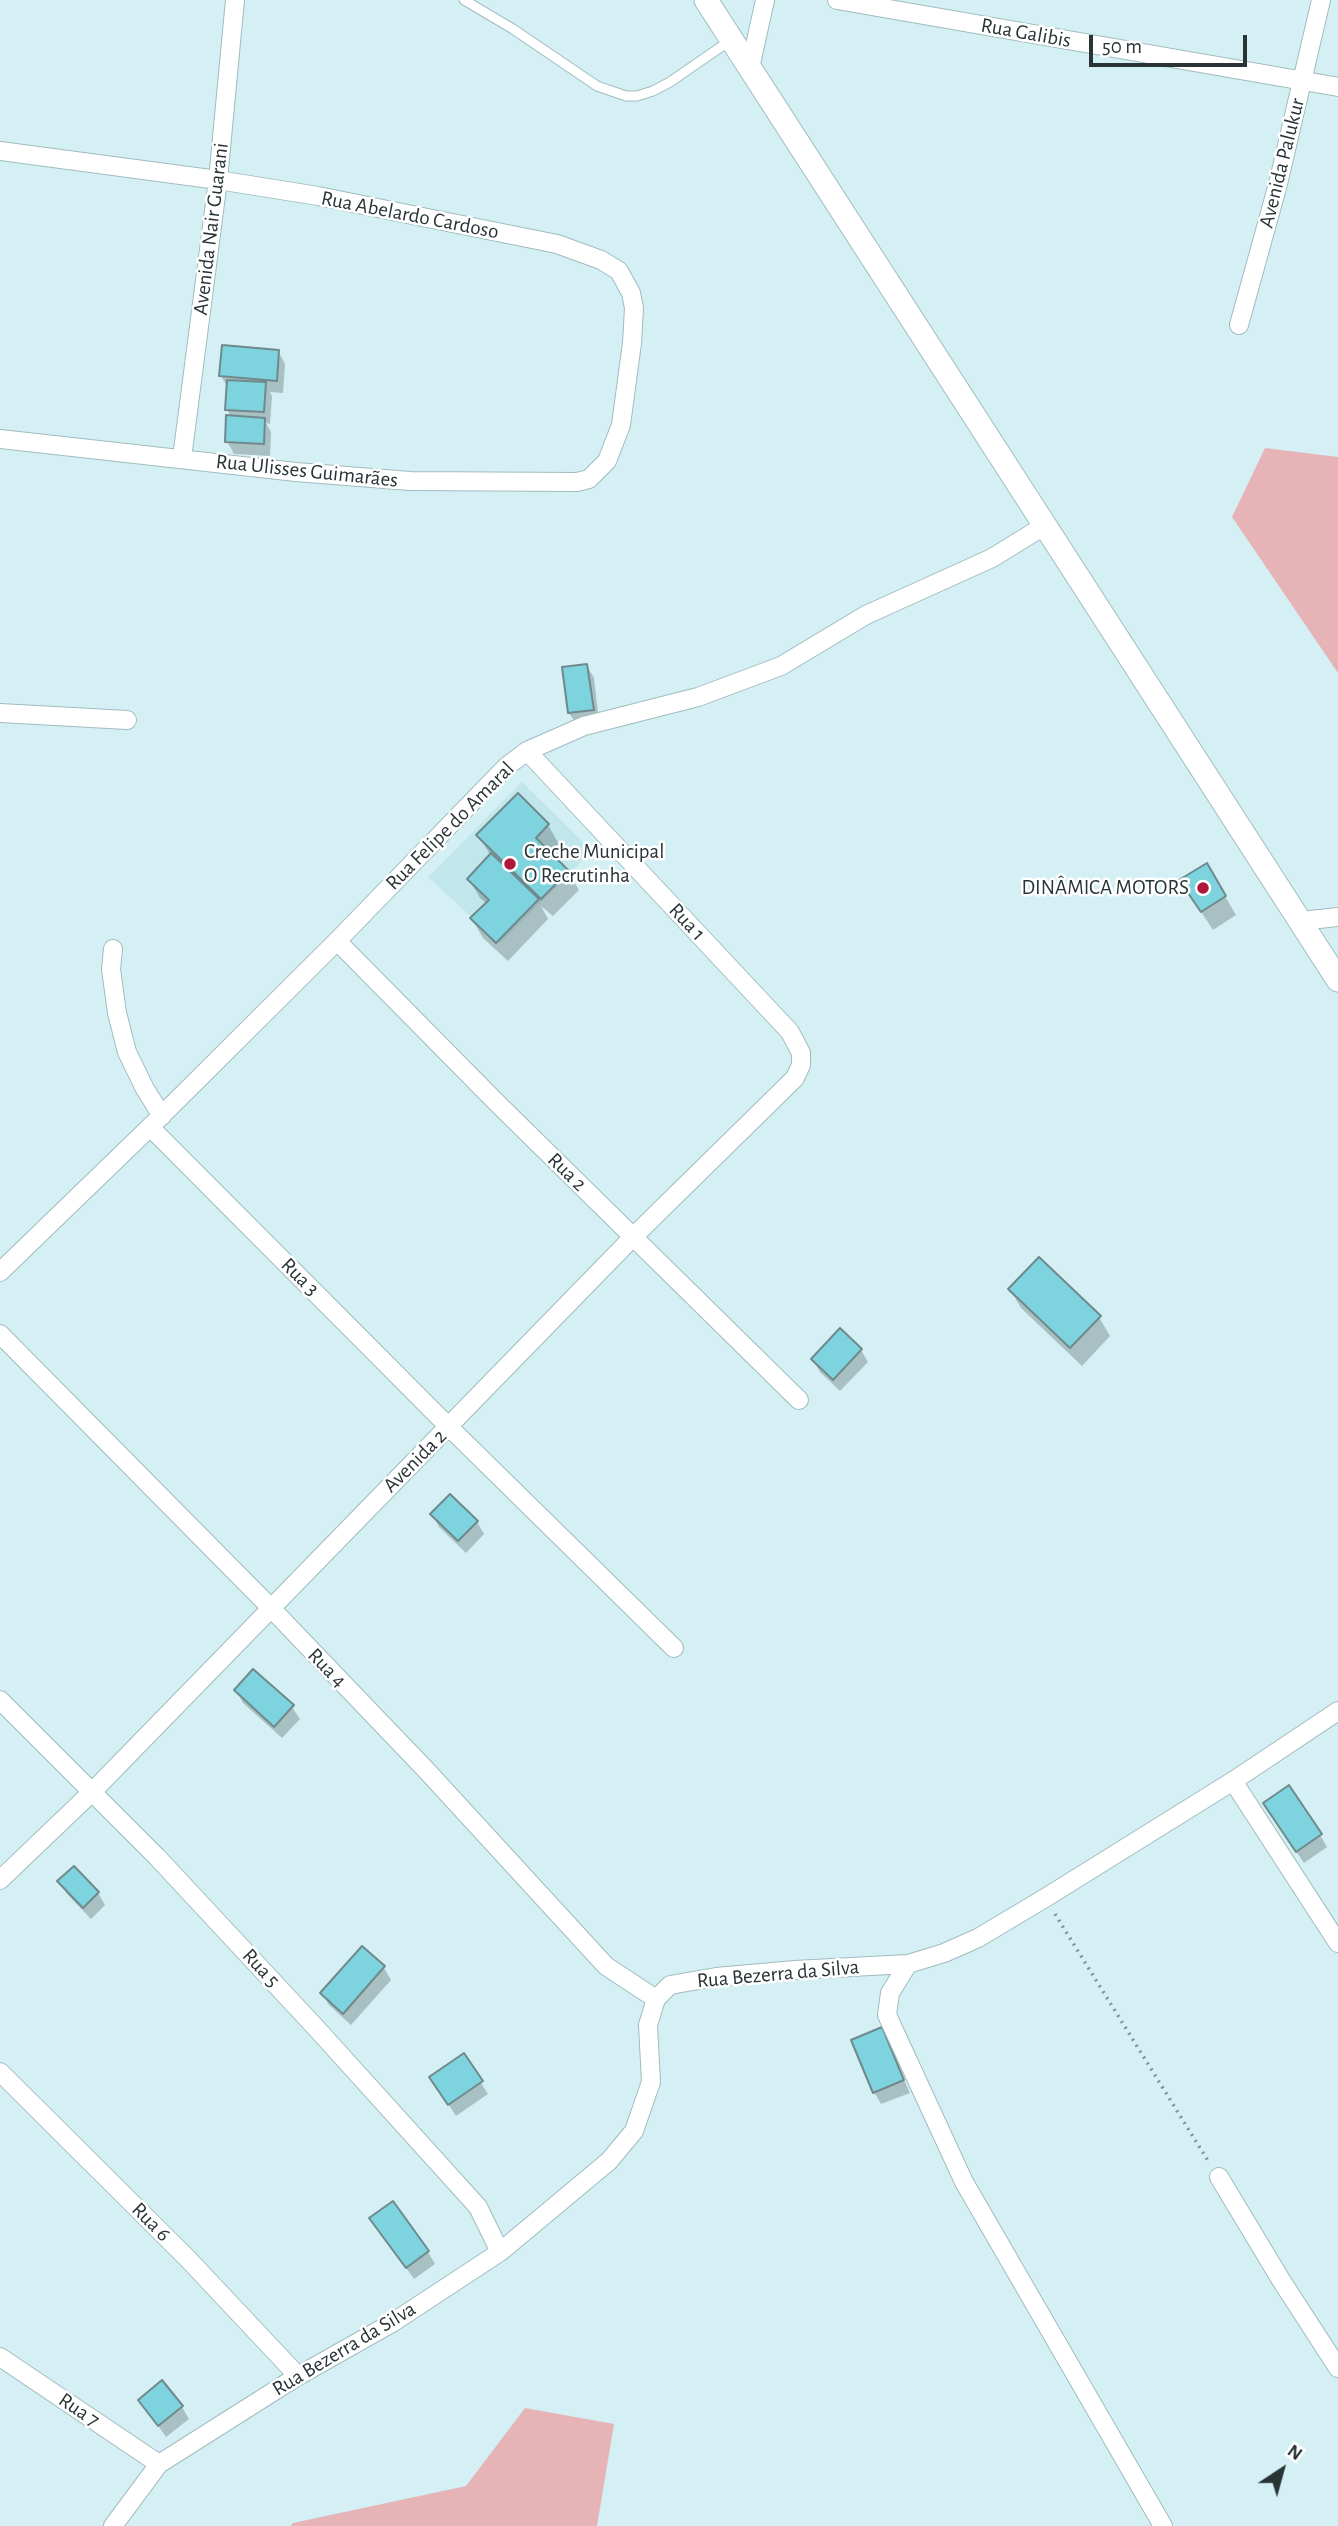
<!DOCTYPE html>
<html>
<head>
<meta charset="utf-8">
<style>
  body { margin:0 }
  #map { position:relative; width:1338px; height:2526px; overflow:hidden; background:#d4f0f4; font-family:"Alegreya Sans",sans-serif }
  canvas { display:block }
  .north { position:absolute; left:1247px; top:2435px; width:70px; height:70px; -webkit-text-stroke:5px #fff; paint-order:stroke; rotate:36deg; font-size:19px; font-weight:700; line-height:28px; text-align:center; color:#293436 }
  .north::after { content:''; display:block; margin:auto; width:24px; height:32px; background:#293436; clip-path:polygon(50% 0,100% 100%,50% 72%,0 100%) }
  .scale { position:absolute; left:1089px; top:35px; width:158px; height:32px; box-sizing:border-box; border:4px solid #293436; border-top:0; padding-left:9px; font-size:21px; line-height:24px; white-space:nowrap; color:#293436; -webkit-text-stroke:5px #fff; paint-order:stroke }
</style>
</head>
<body>
<div id="map">
<canvas width="1338" height="2526"></canvas>
<div class="north">N</div>
<div class="scale">50 m</div>
</div>
<script>
const ctx = document.querySelector('canvas').getContext('2d');
ctx.lineJoin = 'round';
function fill(path, color) {
  ctx.fillStyle = color;
  ctx.fill(path, 'evenodd');
}
function shape(rows) {
  const path = new Path2D();
  for (const r of rows) {
    path.moveTo(r[0], r[1]);
    for (let i = 2; i < r.length; i += 2) path.lineTo(r[i], r[i + 1]);
  }
  return path;
}
function trace(path, color, width, dash) {
  ctx.strokeStyle = color;
  ctx.lineWidth = width;
  ctx.lineCap = dash ? 'butt' : 'round';
  ctx.setLineDash(dash || []);
  ctx.stroke(path);
}
function label(font, color, halo, rows, align = 'center') {
  ctx.font = font + ' "Alegreya Sans",sans-serif';
  ctx.lineWidth = 5;
  ctx.setLineDash([]);
  ctx.textBaseline = 'middle';
  ctx.strokeStyle = halo;
  ctx.fillStyle = color;
  for (const [text, x, y, turn = 0] of rows) {
    ctx.save();
    ctx.translate(x, y);
    ctx.rotate((+turn || 0) * Math.PI / 180);
    ctx.textAlign = isNaN(turn) ? turn : align;
    if (halo) ctx.strokeText(text, 0, 0);
    ctx.fillText(text, 0, 0);
    ctx.restore();
  }
}
const built = shape([
  [522,782,592,851,500,943,428,877]
]);
const green = shape([
  [1265,448,1338,457,1338,673,1232,517],
  [525,2408,614,2424,597,2526,291,2526,293,2523,466,2486]
]);
const shadow = shape([
  [278,351,285,364,283,393,270,392,272,396,270,424,266,423,271,432,270,456,234,454,227,441,231,417,227,409,228,388,221,376],
  [587,666,594,678,599,722,577,725,569,713],
  [548,825,559,844,549,853,568,872,579,890,553,916,541,906,548,919,508,961,483,938,472,919,487,904,480,898,469,879,491,856,478,835],
  [1207,865,1236,915,1213,930,1181,881],
  [1010,1289,1099,1317,1110,1336,1082,1366,1021,1308],
  [861,1350,868,1362,840,1391,820,1372,813,1360],
  [432,1514,477,1522,484,1534,466,1553,439,1527],
  [236,1690,292,1707,300,1719,282,1738,243,1703],
  [1272,1816,1320,1835,1327,1847,1304,1863],
  [59,1882,98,1893,105,1905,91,1919,67,1894],
  [362,1948,384,1968,391,1980,351,2025,329,2005,322,1993],
  [881,2029,910,2093,881,2104,874,2092],
  [464,2056,488,2094,456,2116,439,2090],
  [379,2230,428,2252,435,2264,414,2279],
  [140,2400,182,2407,189,2419,166,2437]
]);
const building = shape([
  [222,345,279,350,277,381,219,376,222,345],
  [227,380,266,382,264,412,225,410,227,380],
  [226,415,265,418,264,444,225,442,226,415],
  [587,664,594,710,568,713,562,667,587,664],
  [518,793,549,824,536,838,569,871,541,899,476,835,518,793],
  [491,853,539,899,496,943,470,918,489,900,467,879,491,853],
  [1207,863,1226,896,1201,912,1179,880,1207,863],
  [1039,1257,1101,1316,1070,1348,1008,1289,1039,1257],
  [840,1328,862,1349,833,1380,811,1359,840,1328],
  [450,1494,478,1521,458,1541,430,1514,450,1494],
  [253,1669,294,1705,274,1727,234,1690,253,1669],
  [1289,1785,1322,1834,1296,1852,1263,1803,1289,1785],
  [74,1866,99,1892,83,1908,57,1881,74,1866],
  [362,1946,385,1966,343,2014,320,1993,362,1946],
  [882,2027,904,2080,873,2093,851,2040,882,2027],
  [464,2053,483,2081,448,2105,429,2077,464,2053],
  [393,2201,429,2251,406,2268,369,2218,393,2201],
  [162,2380,183,2406,158,2426,138,2400,162,2380]
]);
const path = shape([
  [1055,1914,1210,2164]
]);
const service = shape([
  [464,0,513,29,597,86,626,96,637,96,653,91,670,82,731,40]
]);
const minor = shape([
  [837,0,1338,87],
  [750,68,765,0],
  [0,151,218,180,318,196,557,244,601,260,619,271,631,293,634,308,632,343,621,425,607,461,589,479,577,482,410,481,296,472,0,439],
  [1239,325,1278,184,1321,0],
  [182,458,218,180,235,0],
  [0,713,127,720],
  [1301,921,1338,917],
  [337,941,496,1102,799,1400],
  [113,949,111,969,117,1013,127,1052,145,1089,162,1116],
  [150,1127,449,1427,674,1648],
  [0,1272,150,1127,337,941,506,767,527,751,584,726,698,697,781,666,866,615,992,558,1044,526],
  [0,1334,270,1607,427,1771,606,1966,656,1999],
  [0,1700,157,1857,318,2030,478,2207,500,2252],
  [1233,1781,1338,1943],
  [0,1880,92,1792,633,1237,795,1078,801,1065,801,1053,790,1032,527,751],
  [908,1964,890,1993,887,2015,964,2182,1163,2526],
  [0,2072,188,2259,298,2376],
  [1219,2177,1281,2280,1338,2368],
  [0,2357,159,2464],
  [113,2526,159,2464,298,2376,392,2323,500,2252,609,2161,634,2131,651,2082,648,2025,656,1999,670,1985,716,1977,795,1970,908,1964,944,1953,978,1938,1045,1898,1233,1781,1338,1711]
]);
const tertiary = shape([
  [706,0,1338,980]
]);
const markers = [
  [510,864,7,"#ae193a"],
  [1203,888,7,"#ae193a"]
];
const streetNames = [
  ["Rua Galibis",1026,33,10],
  ["Avenida Palukur",1282,163,-76],
  ["Rua Abelardo Cardoso",410,215,11],
  ["Avenida Nair Guarani",211,229,-83],
  ["Rua Ulisses Guimarães",307,471,6],
  ["Rua Felipe do Amaral",450,826,-45],
  ["Rua 1",687,922,47],
  ["Rua 2",567,1172,44],
  ["Rua 3",300,1277,45],
  ["Avenida 2",415,1461,-45],
  ["Rua 4",327,1668,46],
  ["Rua 5",261,1968,47],
  ["Rua Bezerra da Silva",778,1974,-5],
  ["Rua 6",151,2222,45],
  ["Rua Bezerra da Silva",344,2349,-31],
  ["Rua 7",79,2410,34]
];
const poiNames = [
  ["Creche Municipal",524,852],
  ["O Recrutinha",524,876],
  ["DINÂMICA MOTORS",1189,888,"right"]
];
fill(built, '#c1e6eb');
fill(green, '#e6b4b6');
fill(shadow, '#0003');
fill(building, '#7ed4de');
trace(building, '#6f898c', 2);
trace(service, '#a0bcbf', 11);
trace(minor, '#a0bcbf', 20);
trace(tertiary, '#a0bcbf', 25);
trace(path, '#809497', 3.5, [2, 5]);
trace(service, '#fff', 9);
trace(minor, '#fff', 18);
trace(tertiary, '#fff', 23);
for (const [x, y, r, color] of markers) {
  const dot = new Path2D();
  dot.arc(x, y, r, 0, 2 * Math.PI);
  ctx.fillStyle = color;
  ctx.fill(dot);
  trace(dot, '#fff', 2.5);
}
label('21px', '#293436', '#fff', streetNames);
label('21px', '#293436', '#fff', poiNames, 'left');
</script>
</body>
</html>
